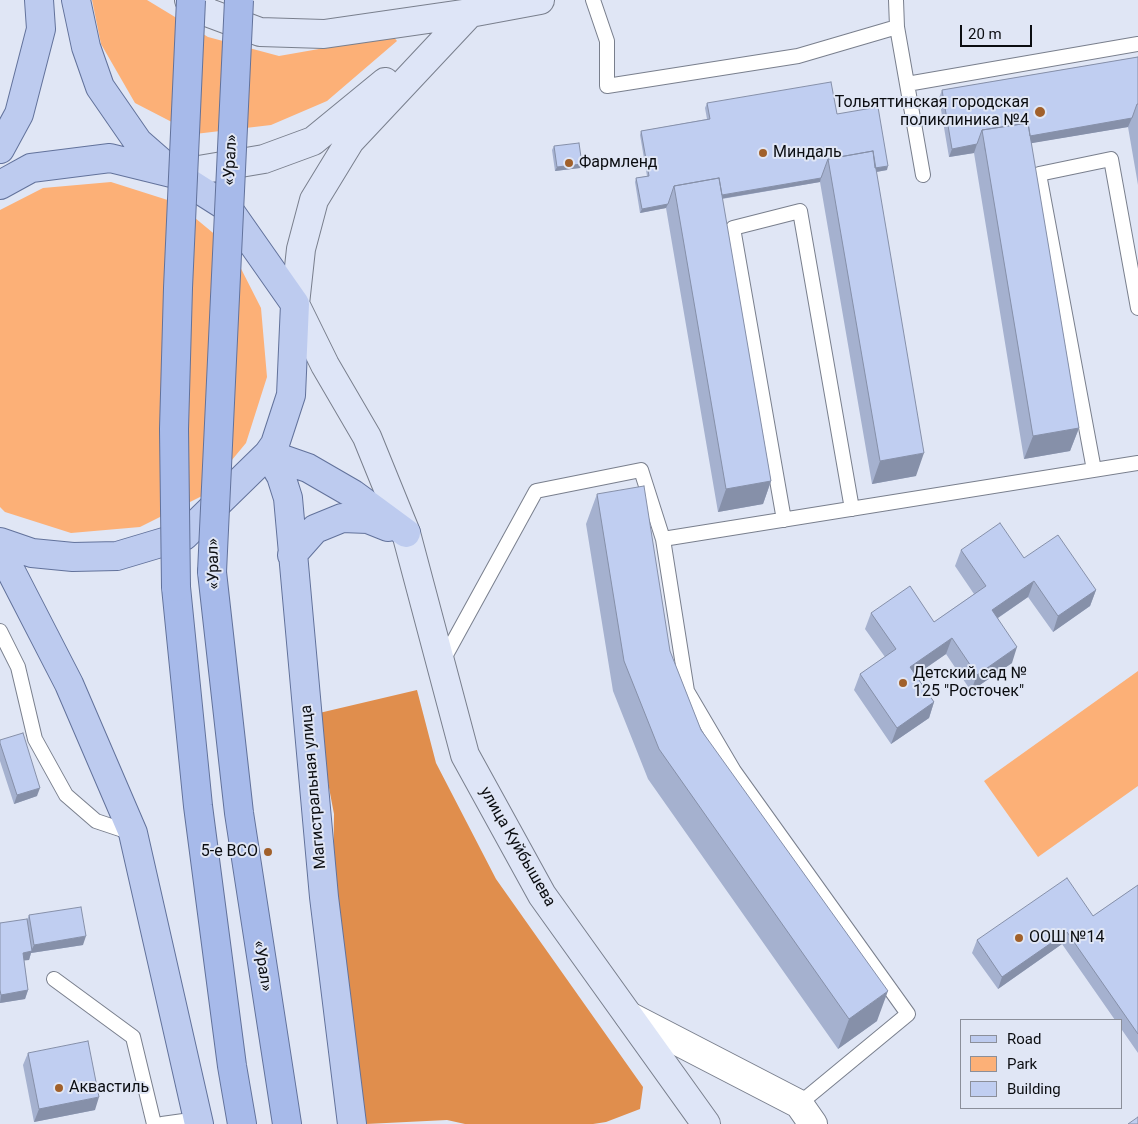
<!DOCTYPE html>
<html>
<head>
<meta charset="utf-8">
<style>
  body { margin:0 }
  #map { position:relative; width:1138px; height:1124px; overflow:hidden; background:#e0e6f5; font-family:Roboto,sans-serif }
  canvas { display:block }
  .legend { position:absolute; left:960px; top:1019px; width:162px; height:90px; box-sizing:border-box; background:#e0e6f5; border:1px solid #8b8f9a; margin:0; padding:6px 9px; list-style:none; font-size:15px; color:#0b0d11 }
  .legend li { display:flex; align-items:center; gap:10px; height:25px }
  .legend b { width:25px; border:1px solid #8b8f9a }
  .scale { position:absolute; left:960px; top:25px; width:72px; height:22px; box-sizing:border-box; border:2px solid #0b0d11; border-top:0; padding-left:6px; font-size:15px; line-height:18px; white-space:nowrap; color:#0b0d11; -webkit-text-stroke:4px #e0e6f5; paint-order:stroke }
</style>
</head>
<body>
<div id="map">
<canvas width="1138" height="1124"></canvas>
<ul class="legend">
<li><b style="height:6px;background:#bdcbef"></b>Road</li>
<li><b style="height:14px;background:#fcb077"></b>Park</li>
<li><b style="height:14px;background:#c0cef1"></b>Building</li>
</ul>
<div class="scale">20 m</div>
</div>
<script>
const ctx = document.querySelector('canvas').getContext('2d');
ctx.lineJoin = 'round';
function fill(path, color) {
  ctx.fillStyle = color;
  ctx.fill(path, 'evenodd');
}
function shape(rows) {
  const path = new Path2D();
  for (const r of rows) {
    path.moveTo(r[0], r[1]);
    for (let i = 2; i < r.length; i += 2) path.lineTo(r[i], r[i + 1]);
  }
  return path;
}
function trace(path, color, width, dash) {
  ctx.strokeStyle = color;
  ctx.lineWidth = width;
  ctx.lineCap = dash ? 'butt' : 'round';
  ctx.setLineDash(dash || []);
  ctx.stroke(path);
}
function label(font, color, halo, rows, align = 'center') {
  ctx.font = font + ' Roboto,sans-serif';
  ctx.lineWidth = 4;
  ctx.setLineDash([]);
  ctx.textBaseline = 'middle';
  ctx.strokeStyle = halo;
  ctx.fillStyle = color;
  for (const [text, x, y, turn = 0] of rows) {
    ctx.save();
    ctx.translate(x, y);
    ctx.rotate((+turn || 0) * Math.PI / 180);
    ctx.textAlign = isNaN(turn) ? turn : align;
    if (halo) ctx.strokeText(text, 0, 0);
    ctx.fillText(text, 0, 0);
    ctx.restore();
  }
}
const green = shape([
  [92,0,147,0,208,37,279,56,393,36,397,41,327,101,271,125,195,134,135,103,101,44],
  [111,182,177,203,230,247,261,308,267,377,246,443,202,496,140,527,71,533,5,512,0,507,0,210,43,188],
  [1138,671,1138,786,1038,857,984,781]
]);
const forest = shape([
  [417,690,436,763,496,879,643,1087,640,1109,606,1122,593,1124,465,1124,447,1120,366,1124,340,958,333,896,334,814,315,714]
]);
const service = shape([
  [593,0,607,41,607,86,798,56,897,27,896,0],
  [897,27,923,175],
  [907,84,1138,44],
  [1094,470,1039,174,1111,159,1138,308],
  [784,520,733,228,800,211,852,509],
  [0,631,18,667,35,739,66,795,96,821,132,833],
  [441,664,536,491,641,470,663,539],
  [54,979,133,1037,154,1124],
  [799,1104,908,1014,734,771,687,691,663,539,1138,463],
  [162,1124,198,1119]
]);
const minor = shape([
  [629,1016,799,1104,813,1124]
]);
const secondary = shape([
  [189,0,209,13,260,32,324,34,470,13,540,0],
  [470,13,350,141,314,200,301,249,295,304,325,365,367,437,406,533,465,755,542,895,706,1124],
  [175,174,264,159,313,141,385,82]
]);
const primary = shape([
  [76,0,86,47,100,87,138,142,170,170],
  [0,149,19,114,41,29,39,0],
  [0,185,31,168,110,158,175,174,227,207,295,304,291,395,275,444,268,454,184,536,117,556,73,557,32,553,0,542],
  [268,454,281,476,288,498,324,897,352,1124],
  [268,454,308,468,353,494,406,533],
  [0,550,69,684,133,833,199,1124],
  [292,555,315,529,342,518,368,519,388,527]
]);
const trunk = shape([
  [212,572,239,813,287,1124],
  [176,587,198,806,232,1066,242,1124]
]);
const trunkBridge = shape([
  [212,572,239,0],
  [176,587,174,429,178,288,191,0]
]);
const wall = shape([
  [1138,57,1138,185,1128,127,1031,143,1079,428,1070,451,1024,459,974,153,949,157,939,98,942,90],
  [707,103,837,114,887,170,876,172,916,476,872,484,820,182,722,199,771,481,763,504,718,512,666,208,640,213,635,182,636,178,647,176,640,135,641,131,707,119,705,108],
  [554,146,582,164,580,168,555,171,552,150],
  [597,494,670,651,701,730,877,1021,838,1049,648,779,613,691,586,524],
  [961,550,1024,558,1096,590,1090,606,1053,632,1028,597,998,618,1012,663,971,691,946,654,916,675,934,702,929,718,891,744,854,690,860,674,885,657,865,629,871,613,934,622,974,594,955,566],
  [0,740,37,796,14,804,0,761],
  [1138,885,1138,1053,1122,1030,1122,1020,1115,1020,1062,944,998,989,972,953,977,940,1093,916],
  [29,915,83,945,31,953,29,960,24,960,28,990,25,999,0,1003,0,923,27,920],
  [28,1053,95,1110,34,1122,23,1065]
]);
const shadedWall = shape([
  [1132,118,1128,127,985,151,984,143],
  [977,144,974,153,949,157,952,149],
  [582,164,580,168,555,171,557,167],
  [888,166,887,170,832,180,831,176],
  [821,178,820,182,678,206,677,203],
  [668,204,666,208,640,213,642,209],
  [1079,428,1070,451,1024,459,1033,436],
  [924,453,916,476,872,484,880,461],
  [771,481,763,504,718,512,726,489],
  [1034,581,1028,597,986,626,992,610],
  [1096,590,1090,606,1053,632,1058,616],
  [952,638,946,654,904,683,910,667],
  [1017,647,1012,663,971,691,977,675],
  [934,702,929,718,891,744,897,728],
  [40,788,37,796,14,804,17,795],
  [1067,932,1062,944,998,989,1002,977],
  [86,936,83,945,31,953,29,960,20,961,23,953,31,951,34,945],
  [28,990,25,999,0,1003,1,995],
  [888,991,877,1021,838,1049,849,1019],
  [99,1097,95,1110,34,1122,39,1109]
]);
const building = shape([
  [1138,57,1138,104,1137,104,1132,118,1030,136,1028,123,982,130,977,144,952,149,942,90,1138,57],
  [831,82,837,114,878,107,888,166,875,168,873,151,828,159,821,178,722,195,719,178,674,186,668,204,642,209,636,178,649,176,641,131,710,119,707,103,831,82],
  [1028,123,1079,428,1033,436,982,130,1028,123],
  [579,143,582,164,557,167,554,146,579,143],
  [873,151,924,453,880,461,828,159,873,151],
  [719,178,771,481,726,489,674,186,719,178],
  [644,486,670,651,701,730,888,991,849,1019,659,749,624,661,597,494,644,486],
  [1000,523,1024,558,1058,535,1096,590,1058,616,1034,581,992,610,1017,647,977,675,952,638,910,667,934,702,897,728,860,674,896,649,871,613,910,586,934,622,986,586,961,550,1000,523],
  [23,733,40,788,17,795,0,743,0,740,23,733],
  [1067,878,1093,916,1138,885,1138,1034,1067,932,1002,977,977,940,1067,878],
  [81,907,86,936,34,945,29,915,81,907],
  [27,919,32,951,23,953,28,990,1,995,0,990,0,923,27,919],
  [88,1041,99,1097,39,1109,28,1053,88,1041],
  [1138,1117,1138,1124,1128,1124,1138,1117]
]);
const markers = [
  [1040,112,6,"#a1602a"],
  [763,153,5,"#a1602a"],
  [569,163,5,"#a1602a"],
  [903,683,5,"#a1602a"],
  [268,852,5,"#a1602a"],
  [1019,938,5,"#a1602a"],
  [59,1088,5,"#a1602a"]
];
const poiNames = [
  ["Тольяттинская городская",1029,103,"right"],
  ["поликлиника №4",1029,121,"right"],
  ["Миндаль",773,153],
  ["Фармленд",579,163],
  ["Детский сад №",913,674],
  ["125 \"Росточек\"",913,692],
  ["5-е ВСО",258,852,"right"],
  ["ООШ №14",1029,938],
  ["Аквастиль",69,1088]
];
const streetNames = [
  ["«Урал»",231,160,-87],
  ["«Урал»",214,564,-91],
  ["Магистральная улица",314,787,-95],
  ["улица Куйбышева",517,847,60],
  ["«Урал»",262,966,81]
];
fill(green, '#fcb077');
fill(forest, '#e08e4d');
trace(service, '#797f8d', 16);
trace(minor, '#797f8d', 30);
trace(secondary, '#797f8d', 30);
trace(primary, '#62729b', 30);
trace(trunk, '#62729b', 30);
trace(service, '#fff', 14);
trace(minor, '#fff', 28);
trace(secondary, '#dee5f7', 28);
trace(primary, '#bdcbef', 28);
trace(trunk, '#a7baea', 28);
trace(trunkBridge, '#62729b', 30, []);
trace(trunkBridge, '#a7baea', 28);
fill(wall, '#a5b1cf');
fill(shadedWall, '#8690a9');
fill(building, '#c0cef1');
trace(building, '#8690a9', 1);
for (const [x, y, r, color] of markers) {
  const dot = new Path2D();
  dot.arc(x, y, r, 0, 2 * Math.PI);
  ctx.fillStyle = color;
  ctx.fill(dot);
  trace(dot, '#e0e6f5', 2);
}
label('16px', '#0b0d11', '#e0e6f5', poiNames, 'left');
label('16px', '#0b0d11', '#e0e6f5', streetNames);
</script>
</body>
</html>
